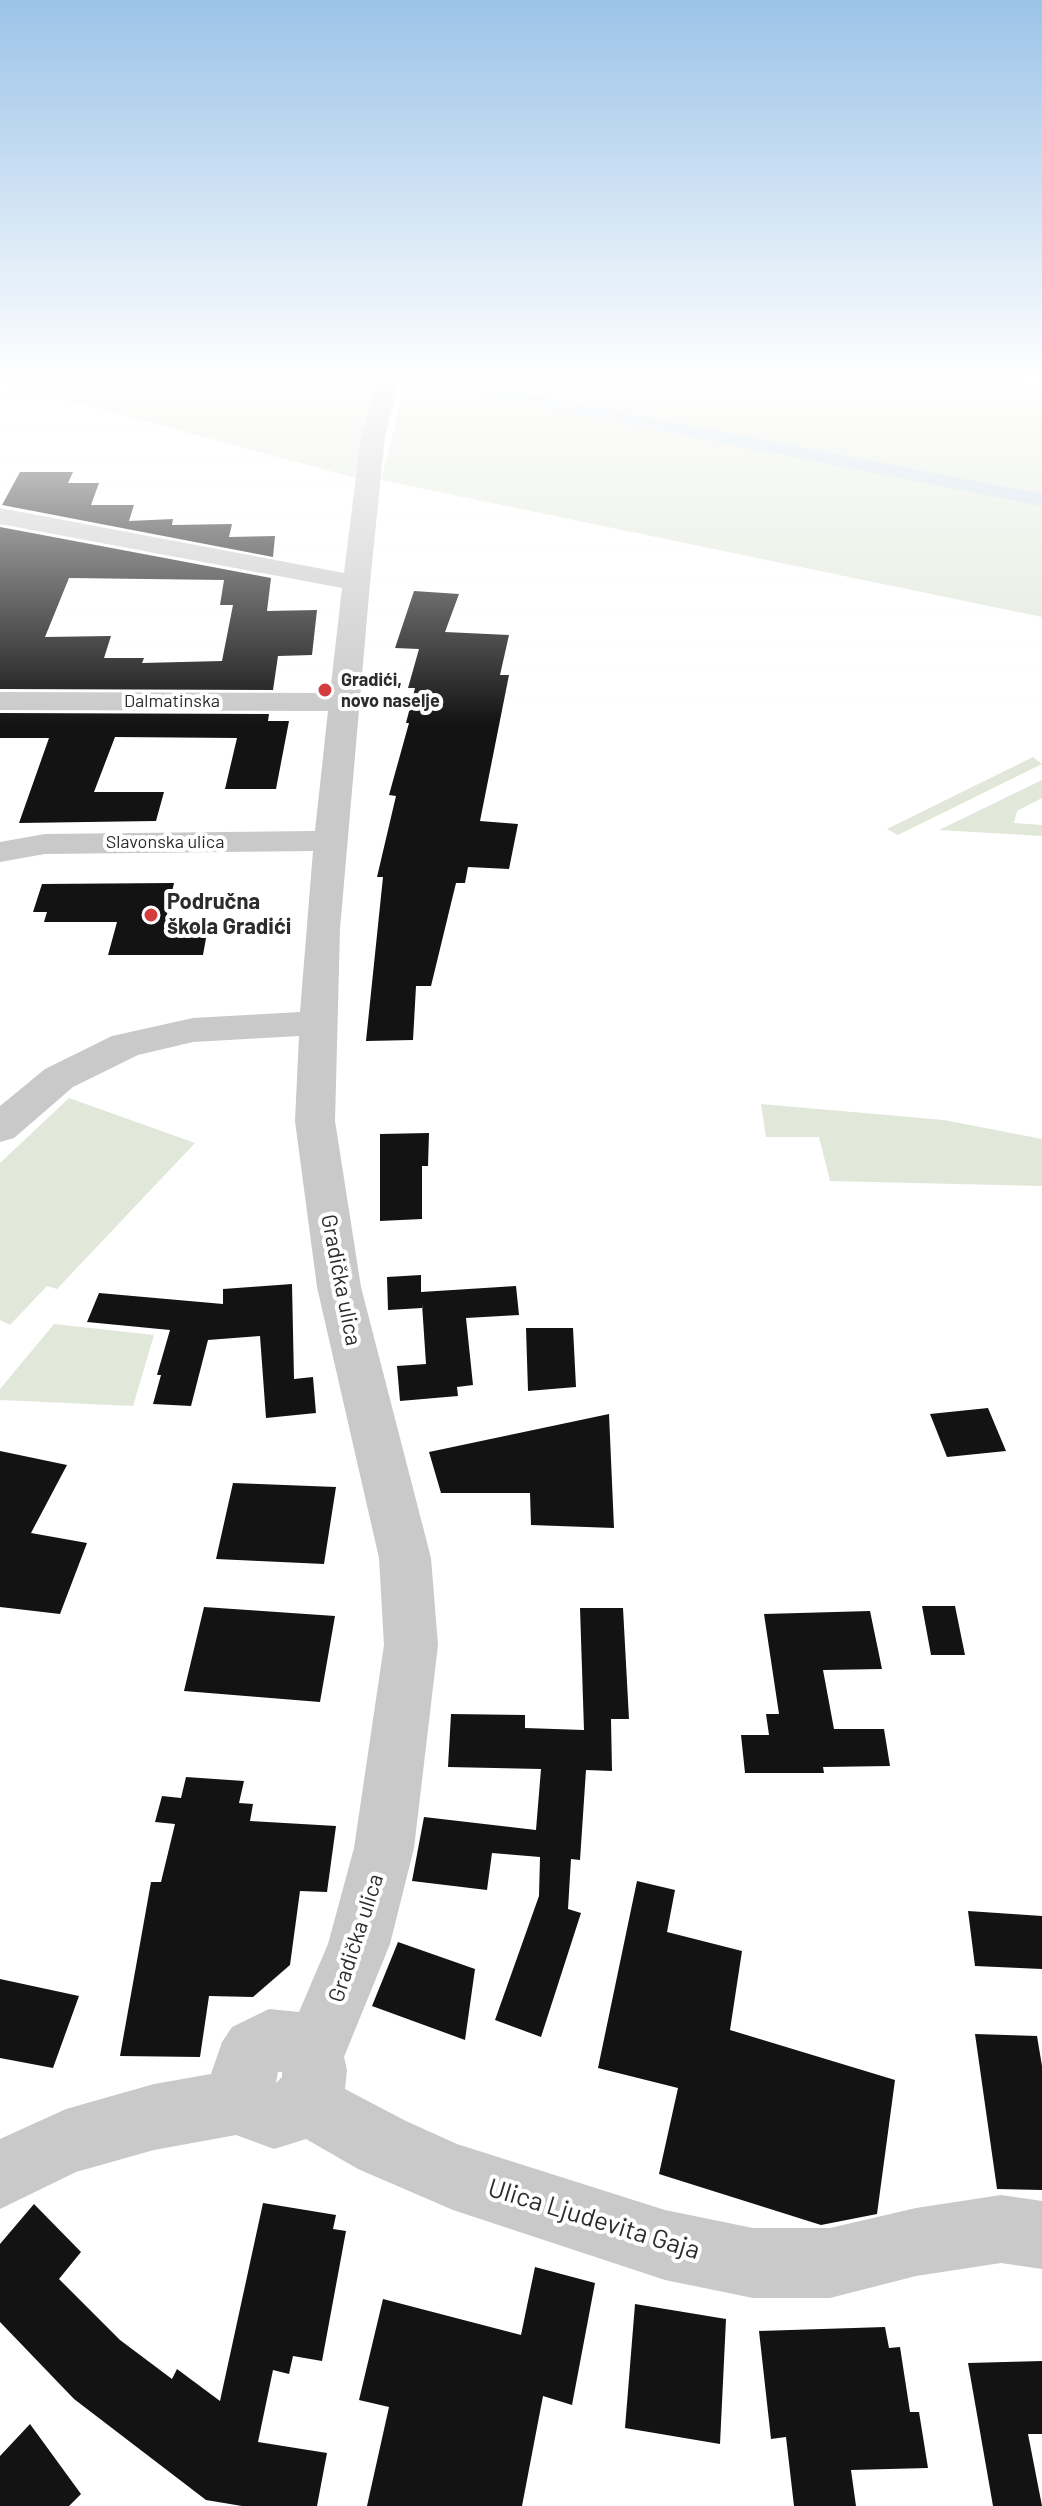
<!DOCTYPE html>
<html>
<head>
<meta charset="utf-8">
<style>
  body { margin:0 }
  canvas { display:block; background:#fff }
</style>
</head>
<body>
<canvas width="1042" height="2506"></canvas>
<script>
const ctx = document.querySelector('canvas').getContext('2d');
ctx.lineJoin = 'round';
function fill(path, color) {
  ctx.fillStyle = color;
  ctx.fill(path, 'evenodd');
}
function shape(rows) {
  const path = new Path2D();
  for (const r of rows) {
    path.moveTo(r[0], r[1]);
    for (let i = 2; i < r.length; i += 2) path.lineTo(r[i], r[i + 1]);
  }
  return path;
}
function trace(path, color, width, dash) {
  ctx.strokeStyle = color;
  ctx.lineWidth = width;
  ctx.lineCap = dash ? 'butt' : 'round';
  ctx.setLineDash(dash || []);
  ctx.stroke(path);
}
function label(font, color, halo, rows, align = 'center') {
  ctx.font = font + ' Barlow,sans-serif';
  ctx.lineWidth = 8;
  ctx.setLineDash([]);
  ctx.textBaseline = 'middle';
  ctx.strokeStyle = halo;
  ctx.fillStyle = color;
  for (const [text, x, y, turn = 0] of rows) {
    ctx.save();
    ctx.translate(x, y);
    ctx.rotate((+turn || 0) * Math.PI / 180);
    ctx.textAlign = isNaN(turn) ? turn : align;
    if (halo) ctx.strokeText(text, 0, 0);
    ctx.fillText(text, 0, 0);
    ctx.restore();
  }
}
const green = shape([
  [0,373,384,373,356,478,0,382],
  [409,373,958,373,1042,388,1042,617,381,480],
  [1033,757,1042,764,898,835,887,829],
  [1042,780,1042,798,1017,811,1014,823,1042,825,1042,836,939,830],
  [69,1098,195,1143,57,1289,47,1286,10,1325,0,1320,0,1163],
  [761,1104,944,1120,1042,1139,1042,1186,830,1181,819,1137,766,1137],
  [54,1324,154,1335,133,1406,0,1400,0,1389]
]);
const canal = shape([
  [396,373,420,373,1042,494,1042,506,403,380,397,379,396,373]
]);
const building = shape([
  [20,472,73,472,68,483,99,483,91,505,134,505,129,521,173,519,172,525,232,524,229,537,275,536,273,557,2,505],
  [0,527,271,578,267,611,317,610,312,655,278,656,273,690,0,689],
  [69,578,224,580,220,605,233,605,222,661,142,663,144,658,104,658,111,636,45,637],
  [414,591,459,594,445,632,509,635,500,675,509,675,480,821,518,824,509,869,468,867,465,883,456,883,431,986,416,986,413,1040,366,1041,383,877,377,877,396,796,389,795,409,723,406,723,415,688,408,688,419,649,395,648],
  [0,713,269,714,268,721,289,721,276,789,225,789,237,738,115,737,94,792,164,792,156,821,19,823,49,738,0,738],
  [174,883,164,928,208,927,203,955,108,955,117,922,44,922,47,912,33,912,42,884],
  [429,1133,428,1166,422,1166,422,1219,380,1221,380,1134],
  [421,1275,421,1292,516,1286,519,1315,466,1318,473,1385,457,1387,458,1396,400,1401,397,1366,426,1364,422,1304,422,1308,388,1310,387,1277],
  [292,1284,294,1379,313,1377,316,1413,266,1418,260,1336,208,1340,191,1406,153,1404,161,1375,157,1375,170,1330,87,1322,99,1293,223,1304,223,1289],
  [526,1328,573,1328,576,1387,528,1391],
  [988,1408,1006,1451,947,1457,930,1414],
  [609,1414,614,1528,531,1525,530,1493,441,1493,429,1452],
  [0,1451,67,1465,31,1533,87,1543,60,1614,0,1607],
  [233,1483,336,1487,324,1564,216,1559],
  [922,1606,955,1606,965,1655,931,1655],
  [204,1607,335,1616,320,1702,184,1691],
  [580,1608,623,1608,629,1719,611,1719,612,1771,586,1770,580,1860,571,1859,568,1909,581,1913,541,2037,495,2020,539,1896,540,1857,492,1853,487,1890,412,1881,424,1817,536,1830,541,1769,448,1767,451,1714,525,1715,525,1728,584,1730],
  [870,1611,882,1669,823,1670,834,1729,884,1729,890,1766,823,1767,824,1773,745,1773,741,1735,769,1735,766,1714,779,1714,764,1614],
  [186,1777,244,1781,239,1803,253,1804,250,1821,336,1826,327,1892,300,1891,290,1965,253,1997,209,1996,200,2057,120,2056,151,1882,161,1882,175,1824,155,1822,162,1796,181,1798],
  [637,1881,675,1890,667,1932,742,1951,730,2030,895,2080,877,2214,821,2225,659,2174,678,2088,598,2068],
  [968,1911,1042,1916,1042,1969,975,1966],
  [398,1942,475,1969,465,2040,372,2006],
  [0,1979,79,1996,53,2068,0,2058],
  [975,2034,1037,2036,1042,2066,1042,2190,997,2189],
  [263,2203,336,2215,333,2229,346,2231,322,2361,293,2356,289,2374,273,2370,258,2442,327,2453,317,2506,242,2506,206,2500,74,2399,0,2322,0,2244,34,2204,81,2252,59,2279,120,2340,172,2379,177,2369,220,2401],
  [535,2267,595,2283,572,2405,543,2396,522,2506,367,2506,389,2407,359,2400,383,2299,521,2335],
  [635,2304,726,2319,720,2444,625,2428],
  [885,2327,889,2348,900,2347,910,2412,919,2412,928,2468,851,2470,856,2506,794,2506,786,2437,771,2439,759,2331],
  [1042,2361,1042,2434,1028,2434,1042,2506,993,2506,968,2363],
  [30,2424,81,2494,69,2506,0,2506,0,2456]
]);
const minor = shape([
  [380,373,402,373,385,436,370,583,340,929,335,1121,361,1287,431,1558,438,1645,414,1848,390,1944,344,2057,347,2070,345,2089,406,2121,457,2144,665,2210,753,2228,830,2228,916,2208,1001,2195,1042,2201,1042,2269,1001,2263,916,2276,830,2298,753,2298,665,2280,453,2210,358,2169,306,2139,274,2149,236,2135,154,2150,76,2172,0,2209,0,2139,66,2109,154,2084,211,2074,222,2042,232,2027,269,2009,299,2012,328,1944,354,1848,384,1645,379,1558,317,1287,295,1121,299,1036,193,1042,138,1055,73,1087,14,1138,0,1142,0,1106,45,1069,112,1036,193,1018,300,1012,313,851,45,854,0,862,0,842,45,834,315,831,328,711,0,710,0,692,330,693,342,588,0,524,0,508,344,573,361,436,380,373],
  [278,2072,282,2072,282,2077,276,2083,278,2072]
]);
const markers = [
  [325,690,8,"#d43d3e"],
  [151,915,8,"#d43d3e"]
];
const farPoinames = [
  ["Gradići,",341,680],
  ["novo naselje",341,701]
];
const farStreetnames = [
  ["Dalmatinska",172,701],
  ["Slavonska ulica",165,842]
];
const poiNames = [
  ["Područna",167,902],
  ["škola Gradići",167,927]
];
const streetNames = [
  ["Gradička ulica",341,1280,79],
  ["Gradička ulica",356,1938,-72]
];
const nearStreetnames = [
  ["Ulica Ljudevita Gaja",594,2219,17]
];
fill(green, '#e1e8da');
fill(canal, '#c8d9e7');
fill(building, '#131313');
fill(minor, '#c9c9c9');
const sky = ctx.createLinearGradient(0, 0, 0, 724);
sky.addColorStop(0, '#9bc3e8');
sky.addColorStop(0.52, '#fff');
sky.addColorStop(1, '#ffffff00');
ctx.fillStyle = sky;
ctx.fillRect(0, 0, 1042, 724);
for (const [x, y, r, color] of markers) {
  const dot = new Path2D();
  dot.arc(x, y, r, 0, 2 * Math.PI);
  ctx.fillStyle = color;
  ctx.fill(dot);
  trace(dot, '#fff', 3);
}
label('bold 18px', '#2c2c2c', '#fff', farPoinames, 'left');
label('18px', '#2c2c2c', '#fff', farStreetnames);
label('bold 22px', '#2c2c2c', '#fff', poiNames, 'left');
label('22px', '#2c2c2c', '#fff', streetNames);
label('26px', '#2c2c2c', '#fff', nearStreetnames);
</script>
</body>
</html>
